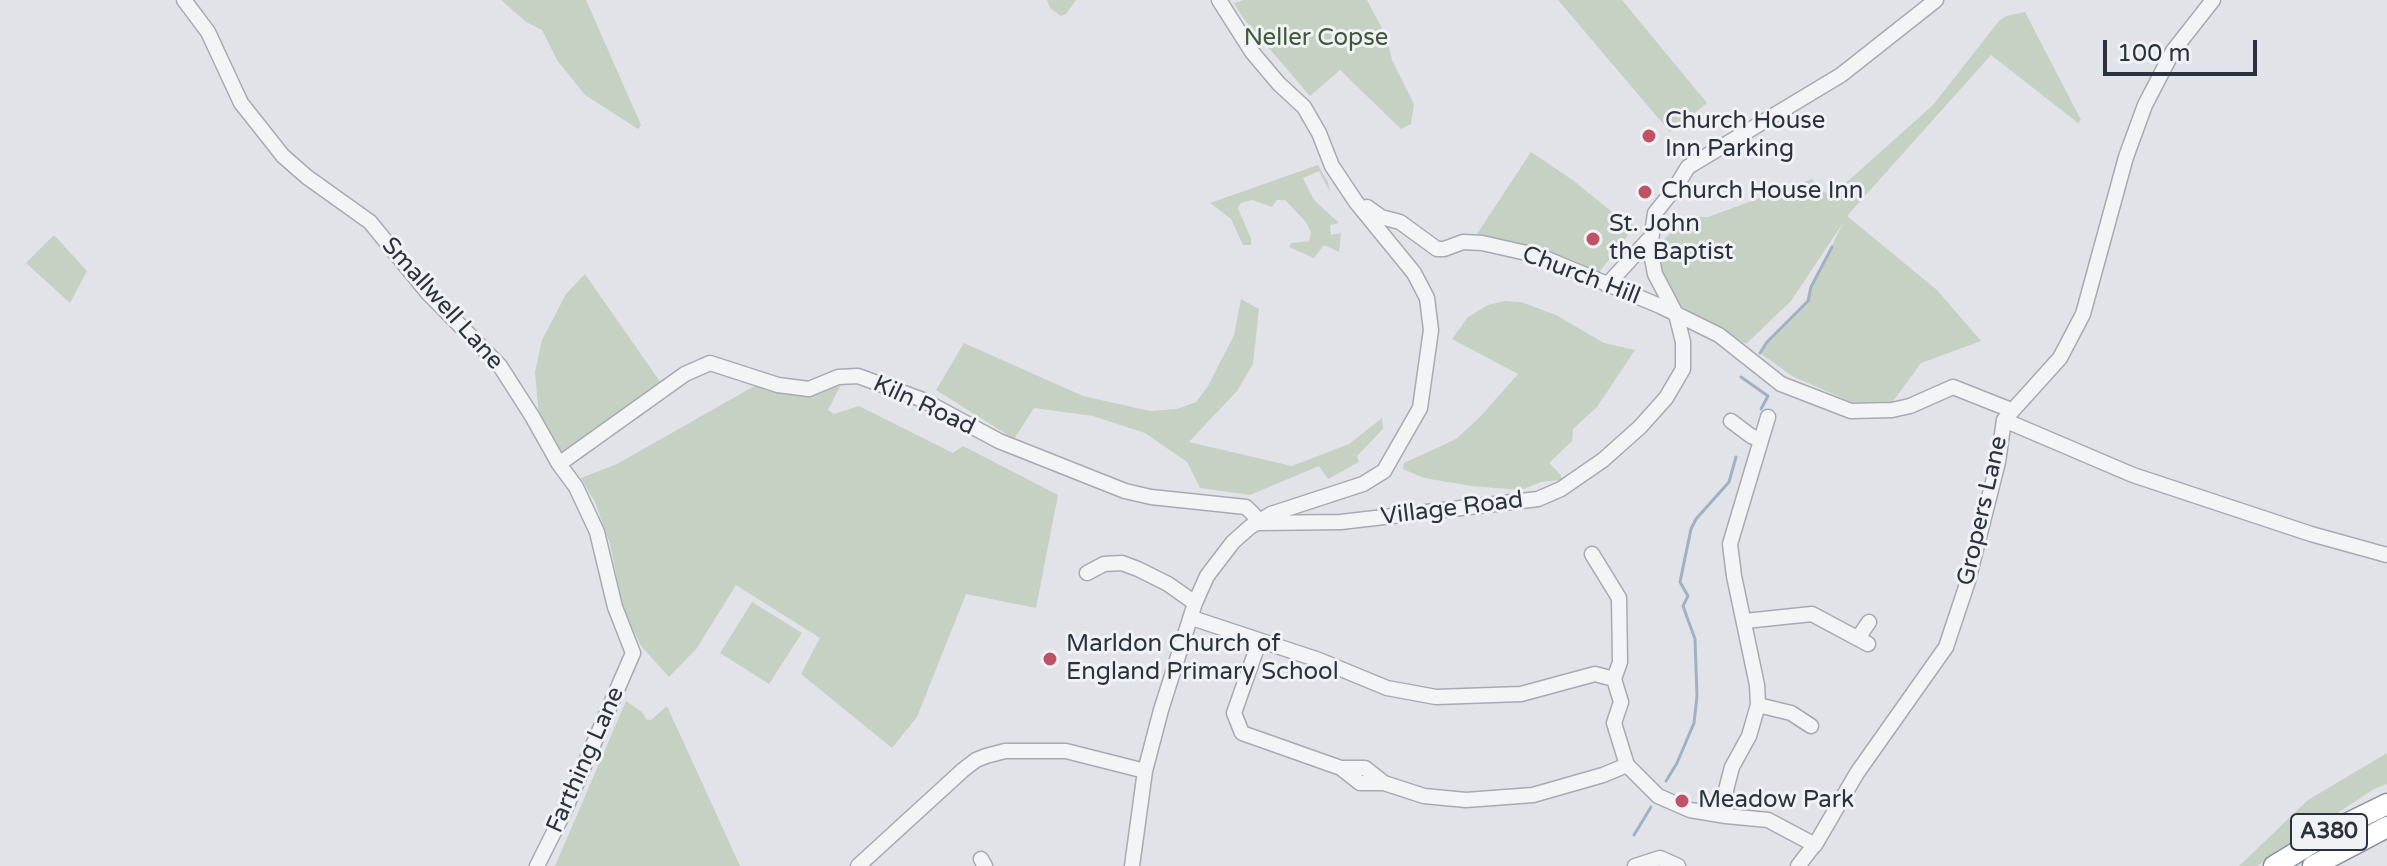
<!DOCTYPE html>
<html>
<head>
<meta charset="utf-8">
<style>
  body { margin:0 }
  #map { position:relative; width:2387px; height:866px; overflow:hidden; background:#e1e3e8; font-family:"Varela Round",sans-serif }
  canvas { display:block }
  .scale { position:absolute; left:2103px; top:40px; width:154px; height:36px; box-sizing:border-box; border:4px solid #2b323d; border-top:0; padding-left:10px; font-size:24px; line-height:28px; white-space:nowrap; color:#2b323d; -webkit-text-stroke:6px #f0f2f5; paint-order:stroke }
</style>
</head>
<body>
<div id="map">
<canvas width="2387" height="866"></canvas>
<div class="scale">100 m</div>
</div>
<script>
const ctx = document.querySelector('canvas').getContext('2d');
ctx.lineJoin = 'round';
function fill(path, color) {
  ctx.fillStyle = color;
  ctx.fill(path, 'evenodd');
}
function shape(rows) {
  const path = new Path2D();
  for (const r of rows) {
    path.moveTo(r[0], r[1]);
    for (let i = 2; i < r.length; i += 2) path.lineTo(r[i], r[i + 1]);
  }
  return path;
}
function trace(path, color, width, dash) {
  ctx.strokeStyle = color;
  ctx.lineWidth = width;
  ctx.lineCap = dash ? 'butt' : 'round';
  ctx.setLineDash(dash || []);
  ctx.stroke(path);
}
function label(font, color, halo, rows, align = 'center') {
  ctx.font = font + ' "Varela Round",sans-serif';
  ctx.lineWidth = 6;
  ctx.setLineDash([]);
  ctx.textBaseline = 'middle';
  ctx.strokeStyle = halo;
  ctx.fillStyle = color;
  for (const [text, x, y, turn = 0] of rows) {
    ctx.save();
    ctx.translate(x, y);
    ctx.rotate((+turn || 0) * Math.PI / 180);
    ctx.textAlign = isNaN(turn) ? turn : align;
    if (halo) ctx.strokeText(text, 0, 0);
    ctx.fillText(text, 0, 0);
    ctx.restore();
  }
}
const green = shape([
  [501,0,586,0,641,125,638,129,585,95,557,60,542,30,526,22],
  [1047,0,1076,0,1066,14,1061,16,1050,8],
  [1244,0,1367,0,1387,38,1392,60,1414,104,1411,124,1401,129,1340,70,1310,96,1243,18,1234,3],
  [1558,0,1622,0,1707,103,1670,132],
  [2025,12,2081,120,2078,123,1991,55,1847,216,1937,290,1981,341,1921,363,1889,407,1856,404,1792,376,1760,353,1767,342,1808,301,1811,287,1843,223,1791,301,1746,344,1692,315,1675,301,1661,277,1654,247,1691,217,1708,217,1812,179,1830,197,1933,105,1999,21,2006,16],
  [1531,152,1574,181,1628,225,1630,223,1635,226,1594,279,1475,237],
  [1318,165,1328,182,1330,192,1319,171,1303,178,1314,200,1339,223,1330,225,1331,235,1341,233,1339,252,1324,245,1314,258,1289,247,1291,243,1309,241,1311,233,1306,222,1285,200,1277,200,1272,207,1252,200,1241,203,1238,208,1251,239,1251,245,1243,245,1231,219,1210,203],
  [54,235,87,271,70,303,26,263],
  [585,274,661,383,561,456,539,417,535,372,542,340,566,294],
  [1241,299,1259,309,1253,364,1237,391,1189,442,1292,466,1349,444,1382,418,1383,429,1357,456,1359,462,1328,479,1319,466,1250,495,1200,488,1187,462,1145,433,1093,416,1034,408,1014,439,936,390,964,343,1083,396,1150,411,1177,409,1196,402,1208,386,1234,335],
  [1505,301,1521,302,1556,315,1604,343,1635,350,1597,407,1573,429,1572,441,1549,463,1561,475,1561,480,1541,482,1521,490,1472,486,1424,478,1403,469,1404,463,1456,439,1480,417,1518,374,1452,339,1468,317,1488,305],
  [758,384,815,393,841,385,828,410,834,414,859,406,953,453,963,446,1058,495,1036,608,966,594,917,717,892,748,801,674,820,638,736,585,697,648,669,677,641,646,623,608,610,544,595,502,581,478,617,464],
  [752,602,802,633,769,684,720,653],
  [626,701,642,712,647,720,651,720,667,706,740,866,555,866],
  [2387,753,2387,784,2374,789,2257,866,2239,866,2308,800]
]);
const stream = shape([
  [1760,353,1767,342,1808,301,1811,287,1832,247],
  [1741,377,1768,396,1761,409],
  [1666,781,1677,763,1694,723,1697,696,1695,639,1683,606,1688,596,1680,582,1691,529,1696,519,1729,482,1736,457],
  [1634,835,1651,807]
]);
const minor = shape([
  [184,0,208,32,241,103,283,156,307,177,370,222,428,293,500,366,532,416,559,464,576,487,597,532,615,607,633,653,564,812,537,866],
  [1367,207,1381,217,1400,222,1437,249,1444,249,1463,242,1482,243,1540,256,1660,306,1719,335,1781,384,1851,411,1892,410,1910,406,1953,387,2011,410],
  [1607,285,1651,237],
  [1768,417,1730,544,1734,576,1757,685,1758,705,1749,736,1732,767,1726,790,1726,816,1768,820,1815,845],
  [2004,420,2133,475,2311,534,2387,555],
  [1731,421,1751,436,1761,440],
  [559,464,685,374,710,363,778,385,809,389,838,377,858,376,923,400,999,441,1125,491,1151,497,1246,507,1254,515,1256,523],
  [1257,523,1341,522,1538,499,1561,489,1603,460,1640,427,1666,398,1683,369,1683,342,1676,314,1655,274,1650,248,1655,213,1675,188,1688,167,1841,75,1936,0],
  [1592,554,1619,598,1620,662,1614,679,1621,702,1614,723,1627,765,1658,796,1690,810,1726,816],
  [1087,573,1104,564,1122,563,1138,569,1168,584,1195,603],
  [1192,618,1319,660,1387,688,1436,697,1521,694,1595,674,1614,679],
  [1745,621,1812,614,1868,644],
  [1858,638,1869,622],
  [1259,642,1234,713,1242,733,1341,768,1360,783,1384,783],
  [1758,705,1791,713,1811,726],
  [1341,768,1365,768,1384,783,1424,796,1466,800,1533,795,1603,775,1627,765],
  [1815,845,1857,773,1946,647,1968,581,1998,462,2004,420,2060,358,2083,314,2126,157,2145,105,2173,51,2213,0],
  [981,859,985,866],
  [858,866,963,770,976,760,986,756,1005,751,1066,751,1145,771],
  [1132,866,1145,771,1161,710,1195,603,1207,576,1233,542,1250,527,1271,514,1363,484,1384,471,1420,408,1431,330,1427,298,1414,273,1356,202,1332,166,1319,133,1304,107,1279,84,1252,52,1219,0],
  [1635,866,1660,858,1678,866],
  [1798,866,1818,840]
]);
const highway = shape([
  [2274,866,2330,832,2387,804],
  [2313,866,2387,827]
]);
const markers = [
  [1649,136,8,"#bf5364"],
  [1645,192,8,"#bf5364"],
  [1593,239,8,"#bf5364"],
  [1050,659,8,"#bf5364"],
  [1682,801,8,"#bf5364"]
];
const shields = [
  [2329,832,76]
];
const shieldNames = [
  ["A380",2329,832]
];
const parkNames = [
  ["Neller Copse",1316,39]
];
const poiNames = [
  ["Church House",1665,122],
  ["Inn Parking",1665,150],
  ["Church House Inn",1661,192],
  ["St. John",1609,225],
  ["the Baptist",1609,253],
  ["Marldon Church of",1066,645],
  ["England Primary School",1066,673],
  ["Meadow Park",1698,801]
];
const streetNames = [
  ["Church Hill",1581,276,21],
  ["Smallwell Lane",442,304,48],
  ["Kiln Road",924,406,25],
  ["Village Road",1452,509,-7],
  ["Gropers Lane",1983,511,-77],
  ["Farthing Lane",586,760,-66]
];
fill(green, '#c6d1c3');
trace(stream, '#a0b1c4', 3);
trace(minor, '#a7aab1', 17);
trace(highway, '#8a919d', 23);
trace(minor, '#f3f4f6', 14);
trace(highway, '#fff', 20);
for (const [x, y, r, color] of markers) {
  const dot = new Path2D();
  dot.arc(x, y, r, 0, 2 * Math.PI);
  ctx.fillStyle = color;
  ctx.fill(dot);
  trace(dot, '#f0f2f5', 3);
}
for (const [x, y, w] of shields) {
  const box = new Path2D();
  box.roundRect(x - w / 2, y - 18, w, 36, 6);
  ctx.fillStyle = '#f0f2f5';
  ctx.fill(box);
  trace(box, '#2b323d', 2);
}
label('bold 22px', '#2b323d', null, shieldNames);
label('24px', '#40583a', '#f0f2f5', parkNames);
label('24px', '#2b323d', '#f0f2f5', poiNames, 'left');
label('24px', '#2b323d', '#f0f2f5', streetNames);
</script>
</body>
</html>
